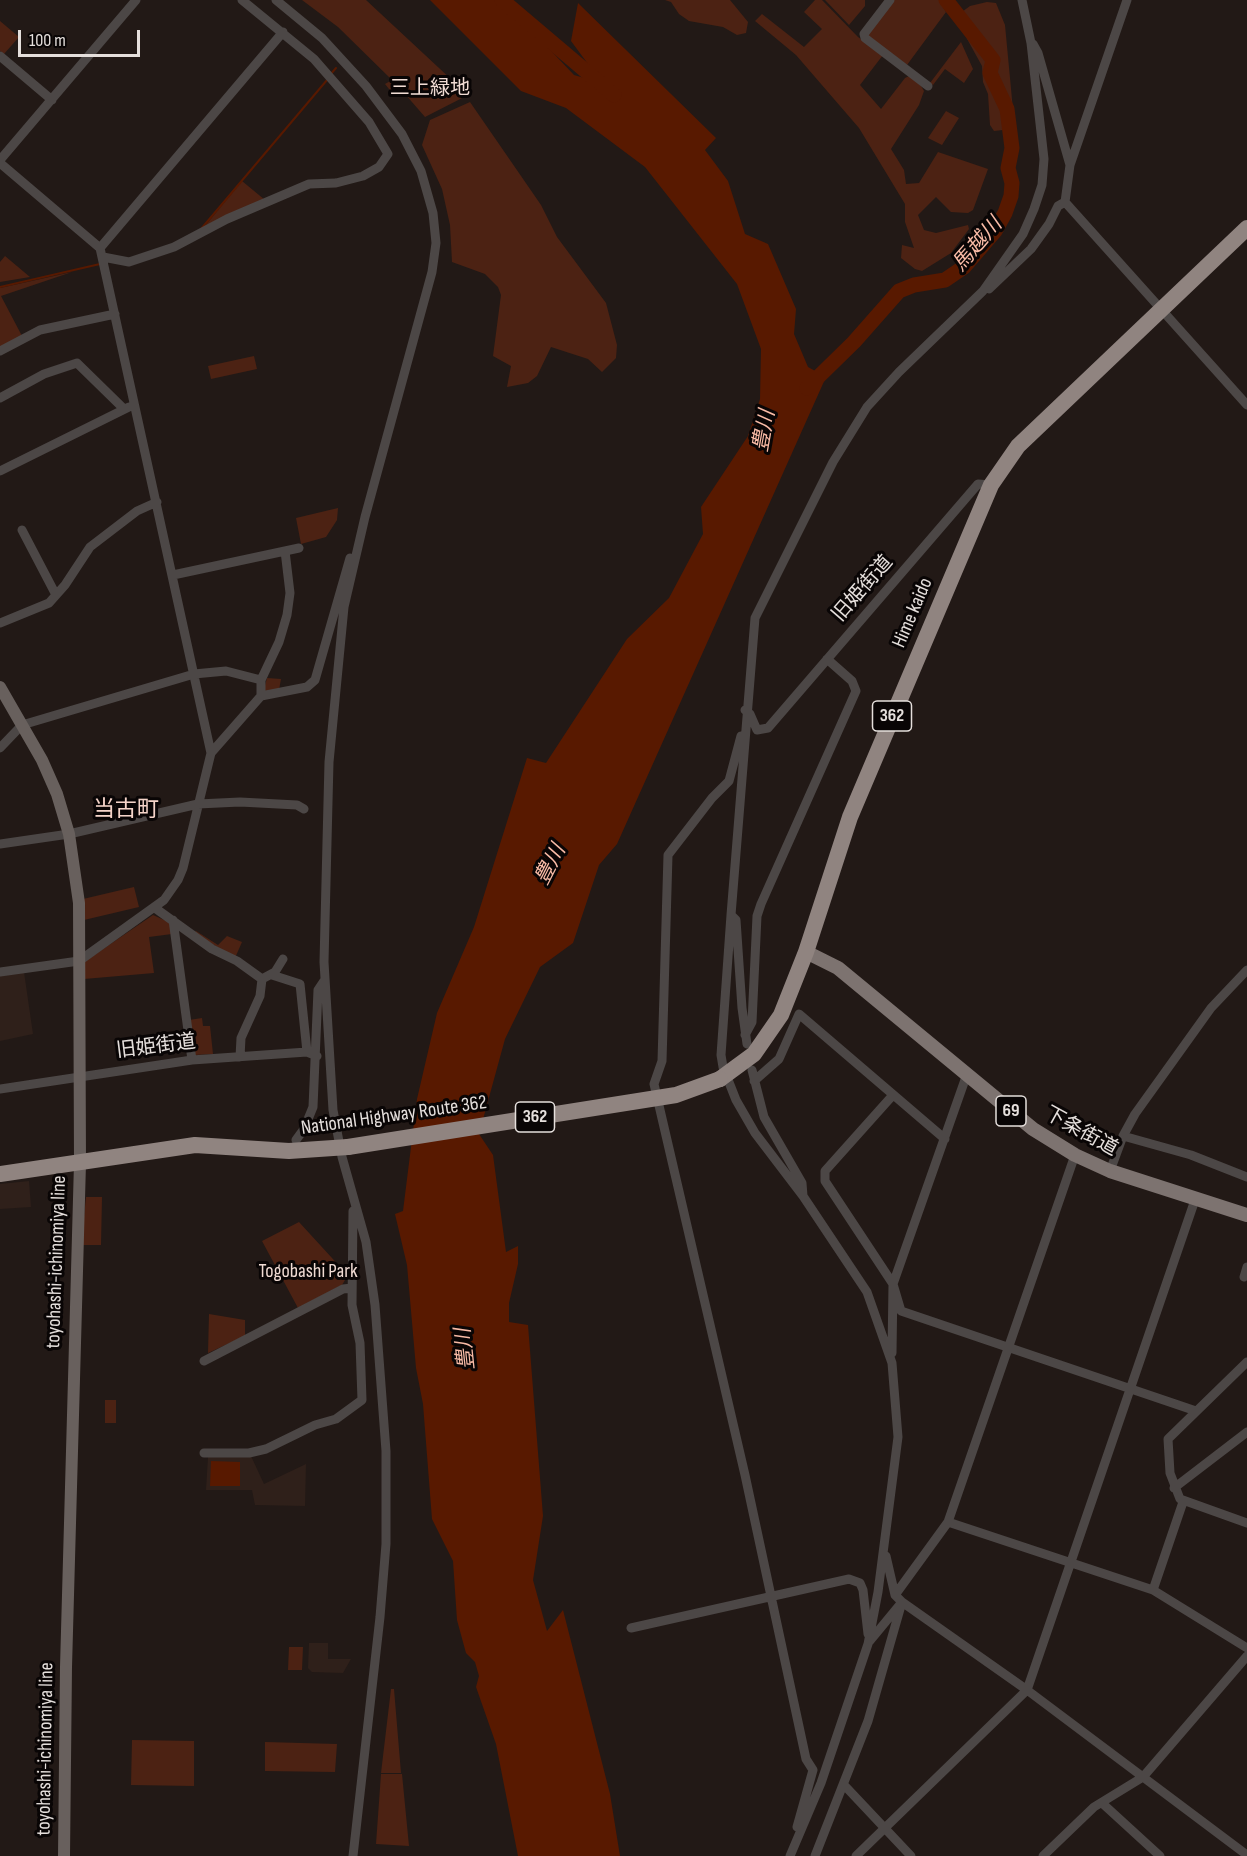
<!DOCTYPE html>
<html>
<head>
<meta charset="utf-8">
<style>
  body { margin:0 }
  #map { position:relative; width:1247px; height:1856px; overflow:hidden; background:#221916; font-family:"Sofia Sans Condensed",sans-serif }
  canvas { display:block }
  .scale { position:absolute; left:18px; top:30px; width:122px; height:27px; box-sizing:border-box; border:3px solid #e5dfdc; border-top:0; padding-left:8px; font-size:18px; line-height:21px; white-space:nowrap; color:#e5dfdc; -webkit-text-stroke:4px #090505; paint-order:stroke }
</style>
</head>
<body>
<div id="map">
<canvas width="1247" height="1856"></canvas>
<div class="scale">100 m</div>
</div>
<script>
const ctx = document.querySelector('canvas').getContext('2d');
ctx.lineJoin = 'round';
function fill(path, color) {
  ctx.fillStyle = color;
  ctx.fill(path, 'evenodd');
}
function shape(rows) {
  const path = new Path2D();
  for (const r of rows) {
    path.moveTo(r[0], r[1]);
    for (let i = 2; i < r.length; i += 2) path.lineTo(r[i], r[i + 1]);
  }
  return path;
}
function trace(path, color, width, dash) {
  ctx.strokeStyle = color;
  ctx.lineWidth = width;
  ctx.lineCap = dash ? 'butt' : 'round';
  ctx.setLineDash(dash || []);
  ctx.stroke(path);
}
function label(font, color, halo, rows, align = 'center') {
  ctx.font = font + ' "Sofia Sans Condensed","Noto Sans JP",sans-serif';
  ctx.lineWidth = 6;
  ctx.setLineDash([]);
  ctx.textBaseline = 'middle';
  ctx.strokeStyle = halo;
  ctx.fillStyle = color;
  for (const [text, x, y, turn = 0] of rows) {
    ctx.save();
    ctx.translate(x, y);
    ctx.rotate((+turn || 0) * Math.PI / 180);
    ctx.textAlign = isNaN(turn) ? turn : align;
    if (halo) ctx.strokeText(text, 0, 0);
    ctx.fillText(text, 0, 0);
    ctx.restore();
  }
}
const built = shape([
  [24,972,33,1034,0,1041,0,976],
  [29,1181,31,1207,0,1209,0,1184],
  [251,1456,264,1484,306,1464,305,1506,255,1505,252,1490,206,1490,208,1457],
  [309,1643,328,1643,328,1659,351,1659,343,1673,312,1672,308,1668]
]);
const green = shape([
  [302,0,366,0,468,95,425,117,405,94,389,89,385,84,392,80,338,27],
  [665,0,730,0,748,22,746,33,737,35,723,27,689,21,679,14,671,2],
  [815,0,822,0,858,37,883,55,860,85,881,109,905,78,909,76,918,81,924,91,919,105,891,149,904,170,906,184,919,183,938,152,988,169,973,210,968,213,951,212,936,197,918,215,924,230,936,233,968,225,969,229,951,253,922,271,915,269,901,258,902,245,914,248,905,222,905,204,859,128,796,55,755,21,762,14,804,47,822,29,804,12],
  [825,0,865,0,865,6,849,25],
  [892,0,939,0,946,12,907,65,867,36],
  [987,2,996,3,1005,25,1015,131,1014,136,1008,137,1003,130,994,131,990,125,988,94,983,82,982,66,955,17,970,6],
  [0,21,19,37,4,54,0,51],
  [961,42,973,69,964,83,945,69,933,85,930,83],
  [470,102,541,205,557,237,606,303,617,345,616,358,602,372,588,359,551,347,537,376,528,383,507,387,511,366,493,356,501,295,498,287,485,274,452,262,450,225,442,189,422,145,430,120],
  [946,111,959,118,942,145,928,138],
  [242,181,265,200,200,232],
  [5,256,30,277,0,282,0,262],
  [72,272,1,296,22,336,0,348,0,288],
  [254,356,257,369,211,379,208,366],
  [338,508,337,520,326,537,301,544,296,518],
  [267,678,281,679,279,690,266,692,264,689],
  [134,887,139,907,84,920,83,899],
  [153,915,171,923,172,934,149,937,154,973,84,979,84,962],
  [196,931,218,945,227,936,242,942,235,958,194,933],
  [202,1018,203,1026,210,1026,213,1054,194,1055,189,1020],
  [86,1197,102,1197,101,1245,81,1245],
  [299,1222,343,1270,345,1280,342,1285,298,1308,262,1241],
  [209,1314,245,1320,245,1336,208,1353],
  [105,1400,116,1400,116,1423,105,1423],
  [289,1647,303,1647,302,1670,288,1670],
  [391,1689,394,1689,401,1773,381,1773],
  [132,1740,194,1741,194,1786,131,1785],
  [265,1742,337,1744,335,1772,265,1771],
  [381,1774,402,1774,409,1846,376,1844]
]);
const water = shape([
  [430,0,503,0,574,75,602,83,571,41,578,3,716,138,705,150,728,181,745,234,768,244,796,309,794,334,808,367,826,377,617,844,599,865,573,943,540,967,505,1039,479,1134,493,1155,506,1252,518,1246,518,1264,509,1303,509,1322,528,1325,543,1516,533,1580,547,1631,563,1610,610,1794,620,1856,518,1856,496,1744,476,1687,479,1676,475,1662,466,1653,457,1620,453,1561,432,1519,423,1404,416,1368,407,1265,395,1214,403,1211,417,1099,437,1013,474,927,527,758,546,763,627,639,669,598,703,534,701,507,748,436,760,399,761,349,737,284,645,167,566,108,521,91],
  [211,1461,240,1462,240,1486,210,1486]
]);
const stream = shape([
  [330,75,336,68],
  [201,229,327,80],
  [0,287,100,264]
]);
const river = shape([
  [502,0,614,95],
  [807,388,854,342,899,291,914,285,945,280,964,267,995,231,1005,213,1011,196,1012,183,1008,168,1012,148,1007,109,990,73,993,60,946,0]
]);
const street = shape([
  [276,0,322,38,366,86,402,134,421,171,433,213,436,243,432,272,365,517,344,607,329,762,324,962,333,1110,342,1157,366,1242,375,1305,386,1451,386,1544,380,1617,353,1856],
  [890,0,864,34,865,38,928,86],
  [1127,0,1070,165,1065,202,1247,405],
  [1033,44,1038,53,1070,165],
  [0,56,52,100],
  [0,160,136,0],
  [0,163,100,248,211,753],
  [100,248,283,32],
  [103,257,129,262,174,247,227,219,309,184,336,183,363,176,379,167,388,154,369,122,314,59,242,0],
  [989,289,1031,249,1049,224,1058,206,1065,202],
  [0,351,40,330,115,314],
  [0,398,44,374,77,363,124,409],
  [0,471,129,407],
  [22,530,56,595],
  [173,575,299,548],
  [0,623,49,603,65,585,90,547,137,511,157,502],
  [261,696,261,680,279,642,287,615,290,593,285,551],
  [745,710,750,714,757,730,768,728,978,484,991,485],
  [741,736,729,781,712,798,668,855,662,1061,654,1084,745,1475,806,1759,813,1770,797,1827],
  [0,748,22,725,194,674,226,671,261,680],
  [0,844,69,834,198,804,240,802,297,805,304,809],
  [155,908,212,949,237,961,262,979],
  [731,915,736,920,742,1008,747,1044],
  [173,920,192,1060],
  [0,972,79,961,164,900,178,880,183,868,211,753,261,696,307,687,315,680,350,558],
  [272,975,300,984,307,1052],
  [745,1035,752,1022,757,916,761,904,856,691,852,681,827,659],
  [240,1057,241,1038,260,996,262,979,275,972,283,959],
  [752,1070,764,1117,802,1183,803,1196],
  [754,1081,779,1059,799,1014,945,1139],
  [0,1089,192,1060,307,1052,317,1056],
  [893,1095,825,1171,825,1181,893,1284,901,1311,1196,1411],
  [1123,1136,1191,1155,1247,1177],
  [296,1140,304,1129,313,1107,318,990,324,981],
  [1110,1171,1123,1136,1135,1114,1211,1008,1247,970],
  [1244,1277,1247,1267],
  [892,1353,893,1284,967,1074],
  [204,1361,343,1289,352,1288],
  [1247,1362,1168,1439,1170,1473,1180,1499,1247,1523],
  [204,1453,249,1453,266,1449,315,1425,336,1419,362,1400,360,1343,352,1305,353,1211],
  [1174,1488,1247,1432],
  [948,1522,1153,1590,1247,1648],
  [886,1556,895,1595,902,1602,1027,1690,1247,1855],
  [1153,1590,1183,1502],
  [895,1595,948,1522,1075,1155],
  [631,1628,849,1579,860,1583,863,1590,868,1634],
  [869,1642,902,1602],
  [845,1786,911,1856],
  [1102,1803,1160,1856],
  [790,1856,821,1783,868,1644,878,1592,898,1437,892,1363,867,1292,803,1196,755,1133,736,1100,723,1067,721,1055,731,915,755,618,833,462,867,407,899,372,983,291,1023,234,1034,209,1042,185,1044,159,1031,43,1022,0],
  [815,1856,868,1721,902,1602],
  [856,1856,1027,1690,1196,1197],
  [1043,1856,1094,1807,1143,1777,1247,1656]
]);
const secondary = shape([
  [0,687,42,760,57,794,69,834,79,903,80,1163,66,1667,64,1856]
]);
const primary = shape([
  [806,952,838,968,1033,1129,1075,1155,1110,1171,1247,1215]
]);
const highway = shape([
  [720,1079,754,1054,781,1015,806,952,850,817,991,485,1018,446,1247,228],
  [0,1174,195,1145,289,1151,348,1147]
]);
const highwayBridge = shape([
  [348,1147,676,1095,720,1079]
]);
const shields = [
  [892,716,39],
  [1011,1111,30],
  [535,1117,39]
];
const shieldNames = [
  ["362",892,716],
  ["69",1011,1111],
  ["362",535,1117]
];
const parkNames = [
  ["三上緑地",430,89],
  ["Togobashi Park",308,1272]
];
const streetNames = [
  ["旧姫街道",863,589,-49],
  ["Hime kaido",913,613,-67],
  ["旧姫街道",156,1047,-7],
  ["National Highway Route 362",394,1116,-8],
  ["下条街道",1081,1132,29],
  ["toyohashi-ichinomiya line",57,1262,-88],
  ["toyohashi-ichinomiya line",46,1749,-89]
];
const waterNames = [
  ["馬越川",978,245,-49],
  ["豊川",765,431,-80],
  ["豊川",551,865,-63],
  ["豊川",466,1349,-96]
];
const quarterNames = [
  ["当古町",126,810]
];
fill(built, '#2f201a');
fill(green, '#4c2213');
fill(water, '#581900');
trace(stream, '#581900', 2);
trace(river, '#581900', 15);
trace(street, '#4c4746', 9);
trace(secondary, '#68605d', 12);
trace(primary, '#7d7370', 14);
trace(highway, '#908480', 16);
trace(highwayBridge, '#908480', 16);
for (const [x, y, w] of shields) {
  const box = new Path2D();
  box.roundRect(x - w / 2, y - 15, w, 30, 4.5);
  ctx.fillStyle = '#090505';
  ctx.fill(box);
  trace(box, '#e5dfdc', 1.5);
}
label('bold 18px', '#e5dfdc', null, shieldNames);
label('20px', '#f0dbd3', '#090505', parkNames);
label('20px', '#e5dfdc', '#090505', streetNames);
label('italic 21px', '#f9bba6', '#090505', waterNames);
label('22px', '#f5d4c9', '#090505', quarterNames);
</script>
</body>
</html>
